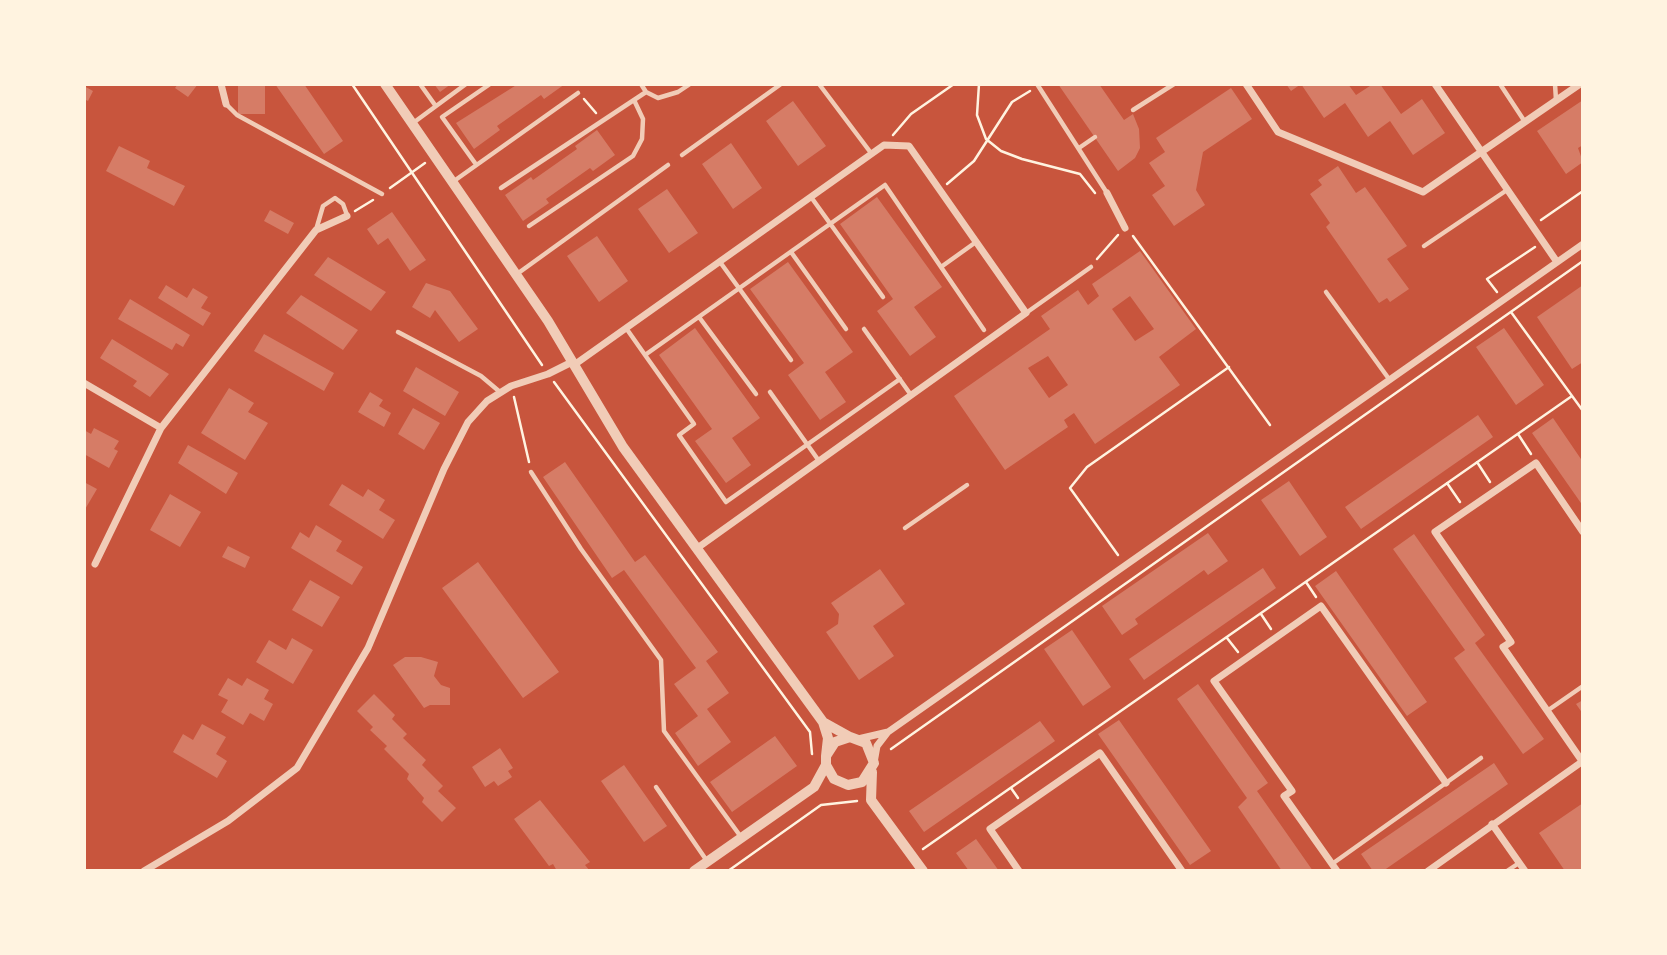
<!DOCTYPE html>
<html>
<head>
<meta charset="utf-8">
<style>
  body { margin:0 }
  #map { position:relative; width:1667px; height:955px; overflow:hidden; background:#c8553d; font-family:"DM Sans",sans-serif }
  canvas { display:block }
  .frame { position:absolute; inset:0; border:86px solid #fff3e0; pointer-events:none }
</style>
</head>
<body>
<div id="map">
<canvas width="1667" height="955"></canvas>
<div class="frame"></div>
</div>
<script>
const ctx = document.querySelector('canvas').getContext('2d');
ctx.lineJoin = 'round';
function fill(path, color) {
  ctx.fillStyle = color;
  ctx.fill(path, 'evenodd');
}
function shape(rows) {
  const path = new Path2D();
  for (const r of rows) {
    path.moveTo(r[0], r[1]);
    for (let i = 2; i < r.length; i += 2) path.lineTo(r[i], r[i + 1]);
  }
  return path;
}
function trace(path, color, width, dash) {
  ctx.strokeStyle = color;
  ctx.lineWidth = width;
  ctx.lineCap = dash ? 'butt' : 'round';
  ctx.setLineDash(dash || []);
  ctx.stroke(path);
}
const building = shape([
  [178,84,198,84,188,97,175,88],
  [238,84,265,84,265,114,238,114],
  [275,84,304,84,343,141,324,154],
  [434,84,451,84,440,92],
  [518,84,565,84,544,99,541,95,497,126,500,130,474,149,456,123],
  [1058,84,1099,84,1124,120,1133,114,1139,129,1140,148,1135,158,1118,171],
  [1286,84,1301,84,1291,91],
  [1301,84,1348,84,1356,95,1373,84,1380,84,1401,114,1422,99,1445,133,1413,155,1390,121,1368,137,1345,103,1324,118],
  [84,86,93,91,88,101,84,99],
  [1231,88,1252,119,1203,152,1196,190,1205,205,1174,226,1152,195,1165,186,1149,163,1165,152,1156,138],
  [1583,100,1583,145,1578,148,1583,162,1566,174,1537,131],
  [793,101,826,146,798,166,766,121],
  [597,130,615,155,593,171,590,168,546,199,549,203,523,221,505,195,531,177,533,180,577,149,575,146],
  [731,143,762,188,733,209,702,164],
  [119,146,150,161,147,168,185,186,174,206,106,171],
  [1338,166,1356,193,1365,187,1407,246,1387,259,1409,289,1390,302,1387,298,1379,303,1326,227,1330,223,1310,194,1322,185,1318,180],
  [667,189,698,233,669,253,638,209],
  [877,197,942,287,914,307,936,337,910,356,877,311,893,299,840,224],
  [270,210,294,223,288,234,264,221],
  [392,212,426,260,410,271,388,238,378,245,367,229],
  [597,236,628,281,599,302,567,256],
  [1140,251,1196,329,1159,357,1180,385,1095,444,1074,413,1064,420,1068,427,1005,470,954,396,1050,329,1041,316,1078,290,1088,305,1099,296,1092,284],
  [1130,296,1154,329,1135,341,1112,309],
  [1048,356,1068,385,1049,398,1028,368],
  [328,257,386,292,371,311,314,275],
  [788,262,853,352,825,372,846,402,820,420,788,375,804,363,750,289],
  [426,283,450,291,478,329,459,342,435,310,430,318,412,307],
  [166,285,187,298,193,288,208,297,201,308,211,313,203,326,158,298],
  [1583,285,1583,362,1572,369,1537,317],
  [301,295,358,330,343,350,286,313],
  [130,299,190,335,183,347,176,343,172,350,118,319],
  [695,328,760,418,732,438,751,465,726,483,695,441,712,429,659,355],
  [1504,328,1544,385,1516,405,1476,347],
  [264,334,334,373,324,391,254,351],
  [112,339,169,374,150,397,133,386,137,381,100,358],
  [416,367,459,392,445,416,403,391],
  [229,388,254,403,248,412,268,423,245,460,201,433],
  [370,392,383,400,379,406,391,413,384,427,358,412],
  [413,408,440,423,424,450,398,434],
  [1478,415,1493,437,1361,529,1345,507],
  [1553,418,1583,462,1583,506,1532,433],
  [94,428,119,441,114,449,118,451,109,468,84,454,84,430,91,434],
  [188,445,238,473,226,494,178,463],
  [565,462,635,562,645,555,718,652,706,661,729,693,707,709,731,742,698,766,675,733,698,716,674,684,696,668,624,570,612,578,543,477],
  [1289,481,1327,537,1300,556,1261,500],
  [84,482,97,489,84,511],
  [342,484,363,497,368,489,385,500,379,510,395,520,383,539,329,505],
  [170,494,201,512,180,547,150,530],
  [316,525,342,541,336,551,363,567,352,585,291,548,300,532,309,538],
  [1208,533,1228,561,1208,575,1204,570,1135,619,1138,624,1122,635,1102,606],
  [1414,534,1485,635,1475,643,1544,739,1523,754,1454,658,1465,650,1393,549],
  [228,546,250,557,245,568,222,557],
  [478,562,559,672,523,698,442,588],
  [1263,568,1276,588,1144,680,1129,659],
  [880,569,905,604,873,626,894,656,859,680,826,632,838,624,839,614,831,603],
  [1336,571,1427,702,1407,716,1315,586],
  [310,580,340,597,322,627,292,610],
  [1072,630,1111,687,1083,706,1044,649],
  [292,638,313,650,293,684,256,662,269,640,286,650],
  [405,657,421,657,438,662,434,676,441,685,450,688,450,705,430,705,424,708,393,665],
  [228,678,242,686,247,678,269,690,264,699,273,704,264,721,250,713,243,725,221,712,228,700,218,695],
  [1198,684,1268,783,1257,791,1313,871,1282,871,1238,807,1247,798,1177,699],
  [374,694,395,715,392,719,407,734,403,738,426,760,422,765,443,786,438,791,456,808,442,822,422,802,424,798,407,779,409,774,384,749,387,746,370,730,373,727,357,711],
  [1583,700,1583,714,1576,704],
  [1119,720,1211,851,1190,865,1098,734],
  [1040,721,1055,741,924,832,909,811],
  [202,724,226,737,216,754,227,761,217,778,173,752,183,734,193,740],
  [775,736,797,766,732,812,710,782],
  [500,748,513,768,508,771,512,777,498,786,494,781,485,787,472,767],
  [1494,763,1508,784,1383,871,1373,871,1361,854],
  [624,765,667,826,644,842,601,781],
  [540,800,590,862,585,865,590,871,557,871,553,864,549,866,514,819],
  [1583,803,1583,871,1565,871,1539,833],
  [976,839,999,871,969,871,956,853]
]);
const path = shape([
  [352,84,542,365],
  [979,84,977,115,986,139,1001,151,1022,159,1080,174,1095,193],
  [584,99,596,113],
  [893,135,911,114,954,84],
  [947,184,974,161,1012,102,1030,91],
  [390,188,425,163],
  [355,211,373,200],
  [1541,220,1583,191],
  [1133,236,1270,425],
  [1097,259,1118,235],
  [1497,292,1487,279,1535,247],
  [1511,312,1583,411],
  [554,382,810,732,812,754],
  [514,397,529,462],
  [1518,434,1531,454],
  [1477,462,1490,482],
  [1447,483,1460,502],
  [1118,555,1070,488,1087,467,1229,367],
  [1306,582,1316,597],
  [1261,614,1271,629],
  [1227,638,1238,652],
  [891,749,1583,261],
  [1011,788,1018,798],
  [923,849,1572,396],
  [728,871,821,805,857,801]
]);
const service = shape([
  [420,84,435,105],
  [641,84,646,92,658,98,678,92,690,84],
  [819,84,871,153],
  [1037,84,1107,193],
  [1500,84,1525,122],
  [1555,84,1556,100],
  [226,104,237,115,382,194],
  [1133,110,1174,84],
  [413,123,466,84],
  [1079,148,1095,137],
  [682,155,781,84],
  [475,163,442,117,490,84],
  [454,181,578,93],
  [501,188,646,92],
  [811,197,883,297],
  [529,226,633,156,642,139,643,119,634,100],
  [316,230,323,206,335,198,343,204,347,215],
  [1424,246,1507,190],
  [791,252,846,329],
  [720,262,791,360],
  [941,267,976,242],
  [517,274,668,165],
  [1326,292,1389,379],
  [1026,313,1091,267],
  [699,317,756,394],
  [626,328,645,355],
  [864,329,911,395],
  [398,332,481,376,500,392],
  [900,379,726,502,679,435,694,424,645,355,885,185,984,330],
  [770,392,819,461],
  [531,472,581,549,661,660,664,731,741,837],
  [905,528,967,485],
  [1547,711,1583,686],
  [656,787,707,861],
  [1332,864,1481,758],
  [1507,871,1519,863]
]);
const minor = shape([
  [221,84,226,104],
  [1246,84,1278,132,1423,192,1580,84],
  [1435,84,1557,262],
  [1107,193,1125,228],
  [574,365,884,145,909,146,1026,313,696,549],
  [84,383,161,428],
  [95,564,161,428,316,230,347,216],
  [858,739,888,732,1583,244],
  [1582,761,1503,647,1511,642,1435,532,1536,463,1583,532],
  [874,763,877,746,887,733],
  [1492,824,1525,871],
  [144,871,228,821,297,768,368,648,444,469,468,422,487,401,511,386,548,374,572,362],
  [1019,871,990,829,1100,753,1182,871],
  [1337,871,1284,796,1292,791,1214,681,1321,606,1446,783],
  [1428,871,1583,761]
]);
const tertiary = shape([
  [385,84,548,321,623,447,823,722,850,737],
  [823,722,828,738,826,756,826,765,834,779,848,785,862,782,874,763,866,743,850,737,835,742,826,756],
  [872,772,871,800,923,871],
  [694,871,814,787,826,765]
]);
fill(building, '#d67c66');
trace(path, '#fff3e0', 2.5);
trace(service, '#f1ccb7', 4.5);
trace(minor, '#f1ccb7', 7);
trace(tertiary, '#f1ccb7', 10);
</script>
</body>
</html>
